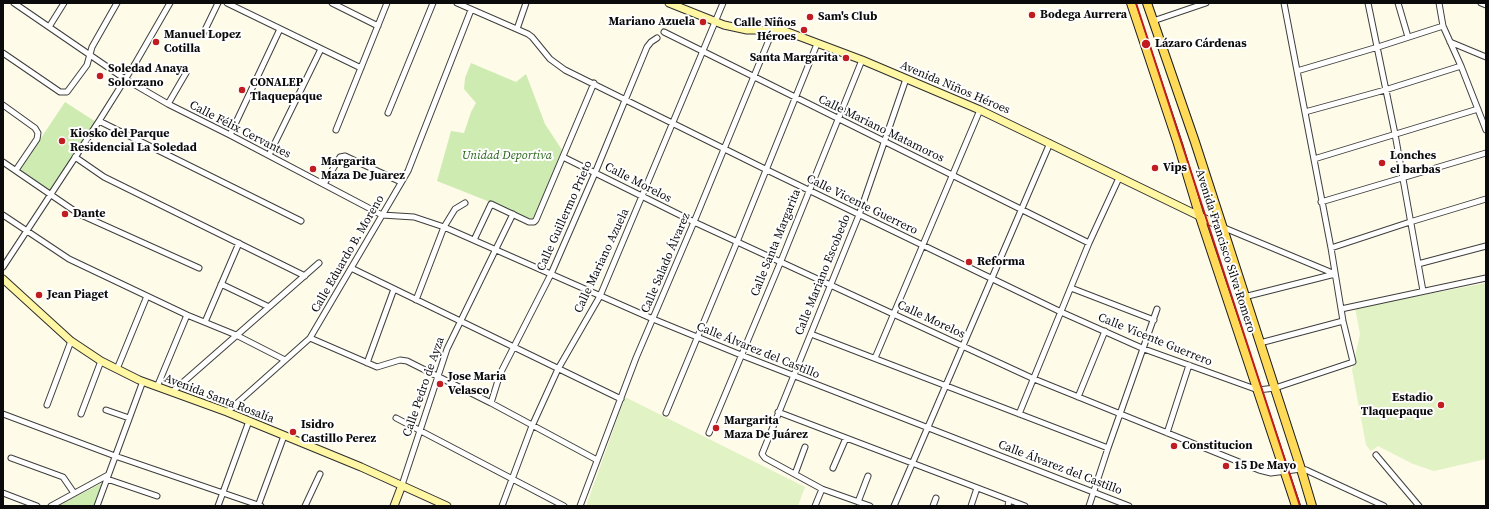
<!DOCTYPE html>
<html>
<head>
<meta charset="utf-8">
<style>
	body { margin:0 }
	#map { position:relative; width:1489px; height:509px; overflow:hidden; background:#fffbe9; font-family:"Source Serif 4",serif }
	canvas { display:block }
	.frame { position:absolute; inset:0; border:4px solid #0b0b0b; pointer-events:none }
</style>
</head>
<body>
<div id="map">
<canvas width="1489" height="509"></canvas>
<div class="frame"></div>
</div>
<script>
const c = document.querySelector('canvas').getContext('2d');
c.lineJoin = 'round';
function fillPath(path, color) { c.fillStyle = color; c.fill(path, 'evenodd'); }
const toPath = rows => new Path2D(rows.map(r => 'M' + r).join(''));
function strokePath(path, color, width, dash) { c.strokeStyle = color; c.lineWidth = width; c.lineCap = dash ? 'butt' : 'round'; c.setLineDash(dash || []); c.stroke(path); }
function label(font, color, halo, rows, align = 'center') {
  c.font = font + ' "Source Serif 4",serif'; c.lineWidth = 4; c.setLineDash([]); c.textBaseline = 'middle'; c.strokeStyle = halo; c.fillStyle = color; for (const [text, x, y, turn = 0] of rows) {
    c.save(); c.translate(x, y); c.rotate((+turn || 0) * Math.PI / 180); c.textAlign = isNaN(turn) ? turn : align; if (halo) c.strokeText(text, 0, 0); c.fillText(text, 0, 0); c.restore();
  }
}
const green = toPath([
	[471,63,516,82,526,74,545,124,562,150,534,220,490,202,437,181,451,131,464,133,471,112,476,103,464,89,465,78],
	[65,102,96,122,49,192,19,171],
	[102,483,100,495,95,506,58,506]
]);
const pitch = toPath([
	[1486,283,1486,459,1434,471,1413,464,1378,446,1371,451,1366,445,1352,370,1360,334,1355,308],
	[625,397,805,487,798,506,586,506]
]);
const street = toPath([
	[14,3,125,79,168,104,230,135,382,215,414,217,444,227,653,319,741,355,1129,506],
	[227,3,361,68],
	[332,3,378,26],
	[457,3,528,34,532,37,550,59,565,70,767,170,1061,312,1144,349,1258,390,1275,388,1353,362,1343,321,1331,248,1284,3],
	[1368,3,1395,134,1423,291],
	[1398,3,1408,37],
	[1439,3,1443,26,1461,66,1486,130],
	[1481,3,1486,5],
	[1153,21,1206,3],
	[49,27,64,3],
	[517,29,526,3],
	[664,32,1089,243],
	[203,34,218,3],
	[1450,42,1486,57],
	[3,53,60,92,67,92,87,65,92,47,117,3],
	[1297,71,1378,47,1443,26],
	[168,104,186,73],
	[3,105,35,128,38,133,37,139,16,170],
	[1305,112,1385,90,1461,66],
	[388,113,433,3],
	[99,121,301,221],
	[336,130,387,3],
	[230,135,280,29],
	[269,155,321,49],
	[75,157,104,177,305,276],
	[563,157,694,222,1034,379,1259,470,1271,473,1301,469,1306,470,1384,506],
	[1314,159,1478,109],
	[3,162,79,214,199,268],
	[324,184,340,157,345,156,401,182],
	[1321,202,1486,153],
	[3,215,69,259,187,315,236,335,285,360],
	[1222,227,1335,274],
	[474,240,491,204,529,222,534,222,536,220,594,83],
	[1331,248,1410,222,1486,199],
	[1418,264,1486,246],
	[3,267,99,121,136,62,170,3],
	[351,268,621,399],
	[221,284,269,307],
	[1071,288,1154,320],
	[1244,297,1335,274],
	[416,300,444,227,455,209,465,203],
	[1341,309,1486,278],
	[205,322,239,243],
	[811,334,1108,448],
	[310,338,377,367,400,360,407,361,491,403,597,460],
	[1260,343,1343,321],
	[875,358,980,110],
	[367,363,394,289],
	[117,369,147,296],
	[157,387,187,315],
	[172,392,319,263],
	[1078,397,1105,331],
	[491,403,500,374,551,274,595,173,647,47,651,42,657,38],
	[47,405,71,341],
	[106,410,129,418],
	[227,412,310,338,408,171,471,10],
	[778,412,1025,506],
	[666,413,737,242,817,44],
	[3,414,115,456,261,506],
	[81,414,101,361],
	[1019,414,1089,243,1119,178],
	[396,418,564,506],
	[709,433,781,261,862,60],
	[1167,433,1189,365],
	[1376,455,1419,506],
	[11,458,63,477,74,493],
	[833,468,846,438],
	[795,474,805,447],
	[107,479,157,496],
	[402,485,447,349,513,214],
	[3,493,37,506],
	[858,502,868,476],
	[51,506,108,475],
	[97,506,143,381],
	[218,506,249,421],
	[258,506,284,436],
	[305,506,320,474],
	[502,506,532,426,558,369,600,296,723,3],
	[580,506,636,358,694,222,773,30],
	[815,506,822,489],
	[870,506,822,489,765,458,762,454,859,215,906,79],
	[894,506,1050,143],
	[933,506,936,498],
	[971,506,977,488],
	[1008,506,1009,500],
	[1089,506,1108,448,1157,309]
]);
const secondary = toPath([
	[669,3,724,25,747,30,773,30,785,31,862,60,980,110,1222,227],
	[3,279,71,341,101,361,139,380,227,412,361,467,447,506],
	[394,506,402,485]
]);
const primary = toPath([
	[1131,3,1178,144,1200,217,1296,506],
	[1147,3,1195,142,1301,469,1312,506]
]);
const rail = toPath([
	[1136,3,1300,506]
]);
const markers = [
	[1032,15,4,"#c11d21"],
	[810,17,4,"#c11d21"],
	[703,22,4,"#c11d21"],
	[804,30,4,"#c11d21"],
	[156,42,4,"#c11d21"],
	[1146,44,5,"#c11d21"],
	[846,58,4,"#c11d21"],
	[100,76,4,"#c11d21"],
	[242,90,4,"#c11d21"],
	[62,141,4,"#c11d21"],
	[1382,163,4,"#c11d21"],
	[1155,168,4,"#c11d21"],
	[313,169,4,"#c11d21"],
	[65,214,4,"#c11d21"],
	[969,262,4,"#c11d21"],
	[39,295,4,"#c11d21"],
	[440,384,4,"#c11d21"],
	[1441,405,4,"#c11d21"],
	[716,428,4,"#c11d21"],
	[293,432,4,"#c11d21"],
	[1174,446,4,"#c11d21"],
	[1226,466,4,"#c11d21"]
];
const poiNames = [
	["Bodega Aurrera",1040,15],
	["Sam's Club",818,17],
	["Mariano Azuela",695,22,"right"],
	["Calle Niños",796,23,"right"],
	["Héroes",796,37,"right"],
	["Manuel Lopez",164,35],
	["Cotilla",164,49],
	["Lázaro Cárdenas",1155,44],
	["Santa Margarita",838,58,"right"],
	["Soledad Anaya",108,69],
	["Solorzano",108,83],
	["CONALEP",250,83],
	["Tlaquepaque",250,97],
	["Kiosko del Parque",70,134],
	["Residencial La Soledad",70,148],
	["Lonches",1390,156],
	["el barbas",1390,170],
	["Margarita",321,162],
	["Maza De Juarez",321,176],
	["Vips",1163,168],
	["Dante",73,214],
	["Reforma",977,262],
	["Jean Piaget",47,295],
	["Jose Maria",448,377],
	["Velasco",448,391],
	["Estadio",1433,398,"right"],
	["Tlaquepaque",1433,412,"right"],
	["Margarita",724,421],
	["Maza De Juárez",724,435],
	["Isidro",301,425],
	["Castillo Perez",301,439],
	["Constitucion",1182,446],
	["15 De Mayo",1234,466]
];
const streetNames = [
	["Avenida Niños Héroes",955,88,23],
	["Calle Mariano Matamoros",881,129,26],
	["Calle Félix Cervantes",240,130,27],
	["Calle Morelos",638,183,27],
	["Calle Vicente Guerrero",862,205,26],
	["Calle Guillermo Prieto",565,216,-66],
	["Calle Santa Margarita",776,243,-68],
	["Avenida Francisco Silva Romero",1225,251,72],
	["Calle Eduardo B. Moreno",348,254,-60],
	["Calle Mariano Azuela",602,261,-65],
	["Calle Salado Álvarez",666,263,-67],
	["Calle Mariano Escobedo",823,275,-68],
	["Calle Morelos",931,320,25],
	["Calle Vicente Guerrero",1155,340,22],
	["Calle Álvarez del Castillo",758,351,22],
	["Calle Pedro de Ayza",424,387,-71],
	["Avenida Santa Rosalía",219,399,21],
	["Calle Álvarez del Castillo",1060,468,21]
];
const parkNames = [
	["Unidad Deportiva",507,156]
];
fillPath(green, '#ceebb1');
fillPath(pitch, '#e1f2c4');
strokePath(street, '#3e3e3e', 7);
strokePath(secondary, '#2d2d2d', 9);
strokePath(primary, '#1c1c1c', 10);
strokePath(street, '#fff', 5);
strokePath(secondary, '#fff7a4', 7);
strokePath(primary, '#ffda59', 8);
strokePath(rail, '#c11d21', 2);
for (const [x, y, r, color] of markers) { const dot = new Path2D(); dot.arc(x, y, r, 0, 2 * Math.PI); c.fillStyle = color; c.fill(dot); strokePath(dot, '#fff', 1.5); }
label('bold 12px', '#0b0b0b', '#fff', poiNames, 'left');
label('12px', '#0b0b0b', '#fff', streetNames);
label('italic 12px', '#276519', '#fff', parkNames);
</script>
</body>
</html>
